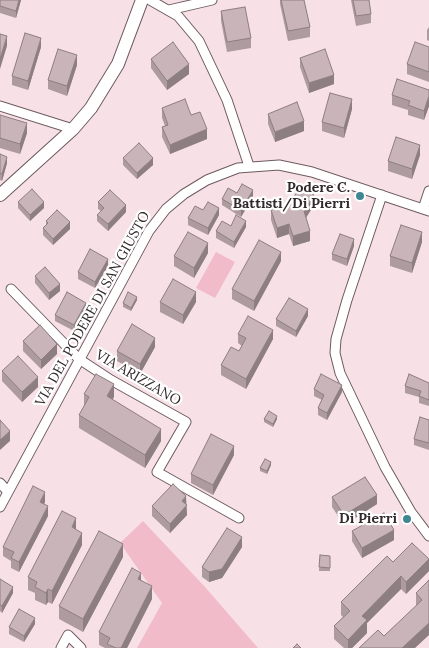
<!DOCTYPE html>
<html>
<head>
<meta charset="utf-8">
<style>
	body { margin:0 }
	canvas { display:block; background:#f7e1e6 }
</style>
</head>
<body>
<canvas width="429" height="648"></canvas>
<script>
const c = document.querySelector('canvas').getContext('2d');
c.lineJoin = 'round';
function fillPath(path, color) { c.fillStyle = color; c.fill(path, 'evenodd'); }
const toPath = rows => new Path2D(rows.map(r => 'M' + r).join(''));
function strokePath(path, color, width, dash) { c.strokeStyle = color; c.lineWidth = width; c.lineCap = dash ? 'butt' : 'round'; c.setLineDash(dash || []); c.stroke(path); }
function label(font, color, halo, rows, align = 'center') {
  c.font = font + ' Lora,serif'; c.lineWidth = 4.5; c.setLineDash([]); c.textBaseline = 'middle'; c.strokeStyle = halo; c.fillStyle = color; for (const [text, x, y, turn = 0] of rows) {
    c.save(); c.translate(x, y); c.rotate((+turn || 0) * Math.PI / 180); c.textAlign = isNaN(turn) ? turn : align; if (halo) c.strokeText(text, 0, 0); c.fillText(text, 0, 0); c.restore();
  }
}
const green = toPath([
	[216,252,235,262,215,298,196,288],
	[143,521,205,587,258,648,137,648,162,603,120,543]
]);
const street = toPath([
	[150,0,178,16,199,41,227,100,249,166],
	[169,10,212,0],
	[0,106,73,129],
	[382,195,347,300,336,339,335,353,340,373,385,467,411,512,429,536],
	[423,209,429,191],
	[11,289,79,359,111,380,186,422,157,472,239,518],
	[0,483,8,492],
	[0,507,149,231,166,209,184,194,207,180,238,168,279,165,312,172,429,211],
	[61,648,68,635,81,648]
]);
const secondary = toPath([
	[0,195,73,129,91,108,118,64,142,0]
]);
const wall = toPath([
	[0,0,21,0,16,18,0,13],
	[280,0,304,0,310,27,310,37,288,41,280,4],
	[351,0,369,0,371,14,371,23,356,26],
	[221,11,251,38,251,48,227,52,221,21],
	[429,27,429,41,427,40,427,30],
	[41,47,28,90,12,85,12,76],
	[429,47,429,82,407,74,407,64],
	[300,58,334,84,309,93,300,67],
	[151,59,189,74,167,90,151,68],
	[77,65,67,96,48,89,48,80],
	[429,90,429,106,424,120,408,115,408,110,392,105,392,95],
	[162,108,191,115,207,139,170,154,162,137,162,127,165,126,162,118],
	[352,109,344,138,322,131,322,122],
	[268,114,304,131,275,142,268,124],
	[0,115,27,133,20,154,0,148],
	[0,154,7,163,2,181,0,180],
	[420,155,412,179,388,171,388,161],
	[123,158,153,165,137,179,123,165],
	[237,193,253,197,241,217,222,205,222,199],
	[18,202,44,208,30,221,18,208],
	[98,202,126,212,108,231,97,221,97,215,101,211,98,209],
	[314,205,306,217,310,241,293,246,289,234,277,238,271,220,271,210],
	[203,210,219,215,208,235,188,225,188,218],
	[46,221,70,229,53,245,43,235,43,228,46,225],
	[231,226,246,227,234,248,216,238,216,231],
	[422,242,412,273,390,266,390,256],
	[354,246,347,266,332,260,332,254],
	[208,253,194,278,174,266,174,256],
	[281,261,254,311,232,299,232,289],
	[108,266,95,288,78,279,78,272],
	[35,276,60,291,49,300,35,283],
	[137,300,131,311,123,307,123,303],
	[160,302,196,302,183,324,160,312],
	[86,309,74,331,55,321,55,315],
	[308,316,296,337,276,326,276,319],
	[238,334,273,339,246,389,221,375,221,365,239,351,242,346,238,343],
	[23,341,57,354,41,369,23,351],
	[155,347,140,374,117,361,117,351],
	[2,371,38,387,22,402,2,381],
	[429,383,429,406,419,403,419,397,405,393,405,386],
	[314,389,342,392,327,420,318,415,318,408,322,400,314,396],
	[84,394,114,397,112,399,161,441,145,468,79,428,79,415,84,406],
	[264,419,277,419,273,427,264,422],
	[429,420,429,450,414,445,414,439],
	[234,455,213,495,191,483,191,474],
	[271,465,267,474,260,471,260,468],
	[332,497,377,504,344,525,332,507],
	[45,502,44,504,48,516,19,572,11,568,11,561,3,556,3,547],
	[186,504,187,515,170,533,152,516,152,506],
	[76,530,82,545,52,604,48,602,46,605,35,600,35,593,28,590,28,577],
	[352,531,394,540,362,558,352,541],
	[242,547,222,578,209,582,202,577,202,567],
	[320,555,330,556,330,571,319,571],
	[123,557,83,632,59,619,59,606],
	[393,562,429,571,406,594,401,589,367,623,367,633,352,648,344,648,334,639,334,626,343,617,341,615,341,602],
	[0,579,13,593,2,613,0,611],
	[141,580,152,599,127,648,105,648,99,645,99,632],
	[429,580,415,648,384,636,416,606,416,593],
	[35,624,24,642,9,634,9,627]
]);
const shadedWall = toPath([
	[19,0,21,0,16,18,16,11],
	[7,36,7,46,0,69,0,59],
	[41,38,41,47,28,90,28,81],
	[77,55,77,65,67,96,67,86],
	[189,64,189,74,167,90,167,81],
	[334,75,334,84,309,93,309,83],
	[429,96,429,106,424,120,424,111],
	[352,99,352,109,344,138,344,128],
	[304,121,304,131,275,142,275,132],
	[27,123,27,133,20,154,20,144],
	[207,129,207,139,170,154,170,145],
	[420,145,420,155,412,179,412,169],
	[7,157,7,163,2,181,2,174],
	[153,158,153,165,137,179,137,173],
	[253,190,253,197,241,217,241,210],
	[314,195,314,205,304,221,304,211],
	[44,202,44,208,30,221,30,215],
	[126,205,126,212,108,231,108,224],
	[219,208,219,215,208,235,208,228],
	[246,221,246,227,234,248,234,242],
	[70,222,70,229,53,245,53,239],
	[289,224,289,234,277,238,277,228],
	[310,231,310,241,293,246,293,236],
	[422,232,422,242,412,273,412,263],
	[354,239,354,246,347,266,347,259],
	[208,243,208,253,194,278,194,268],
	[281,252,281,261,254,311,254,301],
	[108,259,108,266,95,288,95,282],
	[60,284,60,291,49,300,49,293],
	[196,292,196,302,183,324,183,315],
	[137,297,137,300,131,311,131,308],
	[86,303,86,309,74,331,74,325],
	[308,309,308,316,296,337,296,331],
	[273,330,273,339,246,389,246,379],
	[155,338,155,347,140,374,140,364],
	[57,344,57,354,41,369,41,360],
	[38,377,38,387,22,402,22,392],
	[114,384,114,397,107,408,107,396],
	[342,385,342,392,327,420,327,413],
	[277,416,277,419,273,427,273,424],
	[161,429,161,441,145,468,145,455],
	[10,431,10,441,0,450,0,440],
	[234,446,234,455,213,495,213,485],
	[271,462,271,465,267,474,267,471],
	[45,492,45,502,40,512,40,502],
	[377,495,377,504,344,525,344,515],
	[186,496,187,515,170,533,170,524,182,501],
	[48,506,48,516,19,572,19,562],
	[76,518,76,531,72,527],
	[394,530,394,540,362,558,362,548],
	[82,533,82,545,52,604,52,591],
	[242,537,242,547,222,578,209,582,209,572],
	[123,544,123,557,83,632,83,619],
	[429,559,429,571,406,594,406,582],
	[141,573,141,585,138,579],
	[401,576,401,589,367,623,367,633,352,648,348,648,348,640,362,616],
	[152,586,152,599,127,648,121,648],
	[13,587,13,593,2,613,2,606],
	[48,589,48,602,46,605,46,593],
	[35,618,35,624,24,642,24,636],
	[429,623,429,635,415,648,402,648]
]);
const building = toPath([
	[0,0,19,0,16,11,0,6,0,0],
	[281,0,304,0,310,27,288,31,281,0],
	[353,0,369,0,371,14,356,16,353,0],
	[245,7,251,38,227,42,221,11,245,7],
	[25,33,41,38,28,81,12,76,25,33],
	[0,34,7,36,0,59,0,34],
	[173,42,189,64,167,81,151,59,173,42],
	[415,42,429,47,429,72,407,64,415,42],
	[58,49,77,55,67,86,48,80,58,49],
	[325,49,334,75,309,83,300,58,325,49],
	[397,79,429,90,429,96,424,111,408,105,410,101,392,95,397,79],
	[330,93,352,99,344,128,322,122,330,93],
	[185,99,191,115,200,112,207,129,170,145,162,127,168,125,162,108,185,99],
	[297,102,304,121,275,132,268,114,297,102],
	[0,115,27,123,20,144,0,138,0,115],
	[396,137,420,145,412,169,388,161,396,137],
	[139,143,153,158,137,173,123,158,139,143],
	[0,154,7,157,2,174,0,173,0,154],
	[242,184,253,190,241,210,222,199,228,188,237,193,242,184],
	[300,187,314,195,304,211,310,231,293,236,289,224,277,228,271,210,289,205,300,187],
	[32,189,44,202,30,215,18,202,32,189],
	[110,190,126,205,108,224,97,215,104,208,98,202,110,190],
	[208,202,219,208,208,228,188,218,195,206,203,210,208,202],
	[57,210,70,222,53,239,43,228,48,223,46,221,57,210],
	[236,215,246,221,234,242,216,231,222,221,231,226,236,215],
	[401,225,422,232,412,263,390,256,401,225],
	[188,232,208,243,194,268,174,256,188,232],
	[340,234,354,239,347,259,332,254,340,234],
	[259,240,281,252,254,301,232,289,259,240],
	[90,249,108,259,95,282,78,272,90,249],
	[45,267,60,284,49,293,35,276,45,267],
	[173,279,196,292,183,315,160,302,173,279],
	[67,292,86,303,74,325,55,315,67,292],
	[128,292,137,297,131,308,123,303,128,292],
	[289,298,308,309,296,331,276,319,289,298],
	[248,316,273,330,246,379,221,365,231,347,239,351,246,338,238,334,248,316],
	[132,324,155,338,140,364,117,351,132,324],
	[40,325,57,344,41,360,23,341,40,325],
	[18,356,38,377,22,392,2,371,18,356],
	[96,374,114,384,107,396,161,429,145,455,79,415,89,397,84,394,96,374],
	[321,374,342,385,327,413,318,408,324,395,314,389,321,374],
	[409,374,429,383,429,400,419,396,421,391,405,386,409,374],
	[269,411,277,416,273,424,264,419,269,411],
	[420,417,429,420,429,443,414,439,420,417],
	[0,420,10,431,0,440,0,420],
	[211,434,234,446,213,485,191,474,211,434],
	[265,459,271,462,267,471,260,468,265,459],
	[365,477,377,495,344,515,332,497,365,477],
	[173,484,186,496,182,501,187,505,170,524,152,506,173,484],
	[33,486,45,492,40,502,48,506,19,562,11,558,14,552,3,547,33,486],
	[62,511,76,518,72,527,82,533,52,591,48,589,46,593,35,587,37,582,28,577,62,511],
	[384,513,394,530,362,548,352,531,384,513],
	[227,528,242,537,222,569,209,572,202,567,227,528],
	[99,531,123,544,83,619,59,606,99,531],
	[412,543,429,559,406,582,401,576,362,616,367,620,348,640,334,626,350,611,341,602,387,556,393,562,412,543],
	[320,555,330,556,330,568,319,567,320,555],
	[132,568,141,573,138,579,152,586,121,648,116,648,107,644,110,638,99,632,132,568],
	[0,579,13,587,2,606,0,605,0,579],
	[429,580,429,623,402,648,359,648,378,630,384,636,422,600,416,593,429,580],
	[19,609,35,618,24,636,9,627,19,609],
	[297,644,301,648,293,648,297,644]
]);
const markers = [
	[360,196,5,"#418693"],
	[407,519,5,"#418693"]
];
const poiNames = [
	["Podere C.",350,188],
	["Battisti/Di Pierri",350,204],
	["Di Pierri",397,519]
];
const streetNames = [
	["VIA DEL PODERE DI SAN GIUSTO",93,309,-61],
	["VIA ARIZZANO",138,378,30]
];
fillPath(green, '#f2bbc9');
strokePath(street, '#6d5b5f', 11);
strokePath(secondary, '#6d5b5f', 14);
strokePath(street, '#fff', 9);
strokePath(secondary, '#fff', 12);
fillPath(wall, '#ad9b9f');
fillPath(shadedWall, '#8d7e82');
fillPath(building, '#c9b4b9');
strokePath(building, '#8d7e82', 1);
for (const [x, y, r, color] of markers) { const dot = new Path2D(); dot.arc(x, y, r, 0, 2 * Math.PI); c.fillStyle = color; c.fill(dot); strokePath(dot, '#fff', 2); }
label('bold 14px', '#31292b', '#fff', poiNames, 'right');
label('14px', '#31292b', '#fff', streetNames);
</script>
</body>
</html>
